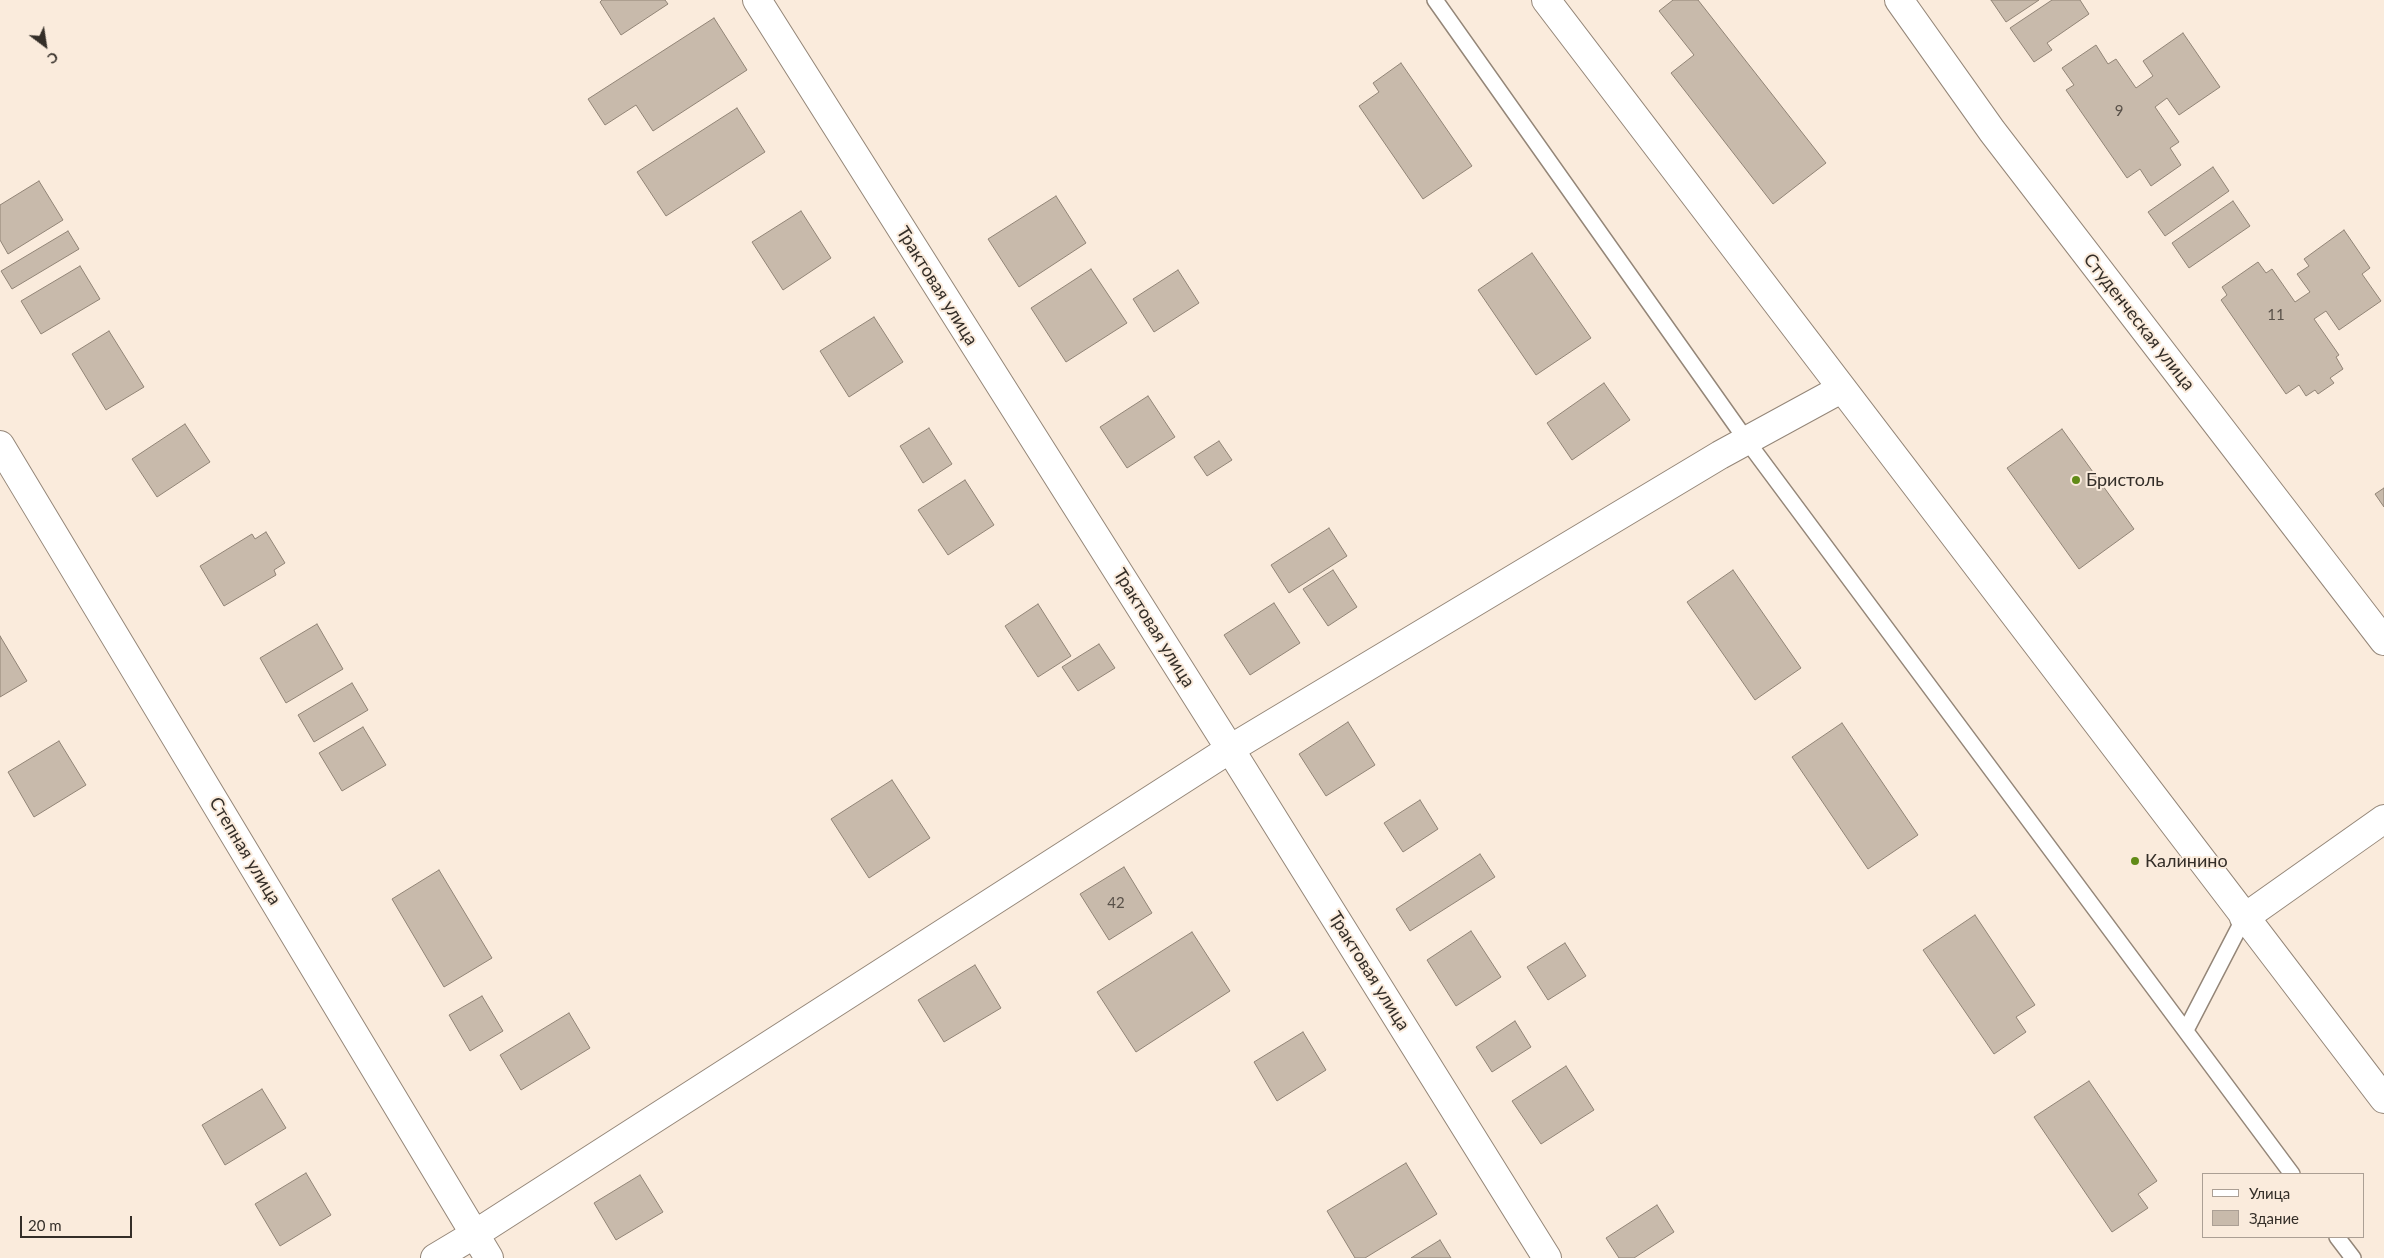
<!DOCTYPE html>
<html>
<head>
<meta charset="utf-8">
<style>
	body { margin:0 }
	#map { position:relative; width:2384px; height:1258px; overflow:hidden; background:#faebdc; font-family:Lato,sans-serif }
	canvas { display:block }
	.legend { position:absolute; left:2202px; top:1173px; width:162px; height:65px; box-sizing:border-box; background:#faebdc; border:1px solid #ab9f94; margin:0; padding:6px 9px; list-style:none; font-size:15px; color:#342e28 }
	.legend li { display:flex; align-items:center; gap:10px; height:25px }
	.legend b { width:25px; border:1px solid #ab9f94 }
	.north { position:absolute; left:20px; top:20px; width:50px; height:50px; -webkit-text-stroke:4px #faebdc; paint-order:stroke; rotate:149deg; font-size:14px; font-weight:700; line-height:20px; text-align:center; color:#342e28 }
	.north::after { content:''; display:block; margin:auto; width:18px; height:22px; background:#342e28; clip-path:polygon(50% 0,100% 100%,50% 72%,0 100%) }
	.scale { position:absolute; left:20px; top:1216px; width:112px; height:22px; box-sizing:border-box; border:2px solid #342e28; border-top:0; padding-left:6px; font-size:15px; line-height:18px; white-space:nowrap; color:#342e28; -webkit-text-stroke:4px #faebdc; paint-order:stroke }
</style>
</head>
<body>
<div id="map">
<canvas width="2384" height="1258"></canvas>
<ul class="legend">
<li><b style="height:6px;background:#fff"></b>Улица</li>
<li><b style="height:14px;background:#c8baab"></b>Здание</li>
</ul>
<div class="north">С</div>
<div class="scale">20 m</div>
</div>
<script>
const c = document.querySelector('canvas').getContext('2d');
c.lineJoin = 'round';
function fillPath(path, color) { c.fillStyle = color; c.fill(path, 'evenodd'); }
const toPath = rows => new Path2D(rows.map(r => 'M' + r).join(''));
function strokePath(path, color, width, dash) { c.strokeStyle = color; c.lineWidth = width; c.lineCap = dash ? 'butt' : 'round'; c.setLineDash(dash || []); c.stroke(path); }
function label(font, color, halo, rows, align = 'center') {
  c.font = font + ' Lato,sans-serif'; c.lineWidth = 4; c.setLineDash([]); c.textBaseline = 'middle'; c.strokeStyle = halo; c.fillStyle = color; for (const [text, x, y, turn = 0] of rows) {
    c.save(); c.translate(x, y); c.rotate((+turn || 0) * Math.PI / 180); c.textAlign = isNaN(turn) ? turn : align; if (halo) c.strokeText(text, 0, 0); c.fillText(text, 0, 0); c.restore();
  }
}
const building = toPath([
	[602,0,665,0,668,4,621,35,600,2,602,0],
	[1673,0,1698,0,1826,163,1773,204,1671,73,1694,55,1659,11,1673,0],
	[1991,0,2039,0,2006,22,1991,0],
	[2052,0,2080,0,2089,14,2047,43,2052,50,2034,62,2010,28,2052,0],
	[714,18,747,70,653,131,636,105,605,125,588,99,714,18],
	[2183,33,2220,87,2179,115,2167,98,2155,107,2179,142,2170,148,2181,165,2151,186,2140,169,2127,178,2066,90,2074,85,2062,68,2096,45,2108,64,2116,59,2136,88,2153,76,2143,61,2183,33],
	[1401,63,1472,166,1423,199,1359,106,1379,92,1373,83,1401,63],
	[737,108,765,152,666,216,637,172,737,108],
	[2213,167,2229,191,2165,236,2148,212,2213,167],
	[39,181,63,220,8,254,0,240,0,205,39,181],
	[1056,196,1086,243,1019,287,988,239,1056,196],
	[2233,201,2250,226,2189,268,2172,243,2233,201],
	[801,211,831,258,783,290,752,242,801,211],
	[2344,230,2370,268,2362,274,2381,301,2339,330,2326,311,2314,319,2339,355,2336,357,2343,369,2330,378,2334,383,2318,394,2315,390,2306,396,2299,385,2286,394,2221,300,2227,295,2222,287,2258,262,2266,273,2272,269,2295,302,2310,292,2297,274,2309,266,2304,259,2344,230],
	[68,231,79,249,12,289,1,271,68,231],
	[1532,253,1591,338,1536,375,1478,290,1532,253],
	[80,266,100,299,41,334,21,301,80,266],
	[1091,269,1127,323,1066,362,1031,308,1091,269],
	[1178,270,1199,303,1154,332,1133,299,1178,270],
	[874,317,903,362,849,397,820,351,874,317],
	[109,331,144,387,106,410,72,354,109,331],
	[1604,383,1630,420,1572,460,1547,423,1604,383],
	[1148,396,1175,437,1127,468,1100,427,1148,396],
	[185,424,210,462,157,497,132,459,185,424],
	[929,428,952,464,923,483,900,446,929,428],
	[2062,429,2134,529,2079,569,2007,468,2062,429],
	[1219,441,1232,460,1207,476,1194,457,1219,441],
	[965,480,994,525,948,555,918,510,965,480],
	[2384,488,2384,507,2375,494,2384,488],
	[1329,528,1347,556,1289,593,1271,565,1329,528],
	[266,532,285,563,274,570,276,575,224,606,200,566,252,534,255,539,266,532],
	[1333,570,1357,607,1328,626,1303,589,1333,570],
	[1733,570,1801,668,1755,700,1687,602,1733,570],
	[1274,603,1300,643,1250,675,1224,635,1274,603],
	[1038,604,1071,656,1038,677,1005,626,1038,604],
	[317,624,343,669,286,703,260,658,317,624],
	[0,636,27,681,0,697,0,636],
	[1099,644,1115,668,1078,691,1062,667,1099,644],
	[352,683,368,710,314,742,298,715,352,683],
	[1348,722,1375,765,1326,796,1299,754,1348,722],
	[1842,723,1918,835,1868,869,1792,757,1842,723],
	[363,727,386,765,342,791,319,753,363,727],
	[59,741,86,785,34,817,8,772,59,741],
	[892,780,930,838,869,878,831,819,892,780],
	[1420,800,1438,829,1403,852,1384,823,1420,800],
	[1480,854,1495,877,1410,931,1396,909,1480,854],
	[1124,867,1152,913,1109,940,1080,894,1124,867],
	[439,870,492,958,444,987,392,899,439,870],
	[1975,915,2035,1005,2016,1017,2026,1032,1994,1054,1923,950,1975,915],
	[1471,931,1501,977,1456,1006,1427,960,1471,931],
	[1192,932,1230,991,1136,1052,1097,992,1192,932],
	[1565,943,1586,976,1548,1000,1527,967,1565,943],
	[975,965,1001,1008,944,1042,918,1000,975,965],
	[482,996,503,1031,470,1051,449,1015,482,996],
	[569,1013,590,1048,521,1090,500,1055,569,1013],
	[1515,1021,1531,1047,1492,1072,1476,1047,1515,1021],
	[1303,1032,1326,1070,1277,1101,1254,1062,1303,1032],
	[1566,1066,1594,1110,1541,1144,1512,1101,1566,1066],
	[2089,1081,2157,1181,2138,1194,2148,1208,2112,1232,2034,1117,2089,1081],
	[262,1089,286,1128,225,1165,202,1125,262,1089],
	[1406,1163,1437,1214,1365,1258,1355,1258,1327,1211,1406,1163],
	[306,1173,331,1215,280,1246,255,1204,306,1173],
	[640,1175,663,1212,616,1240,594,1203,640,1175],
	[1657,1205,1674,1232,1634,1258,1619,1258,1606,1238,1657,1205],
	[1440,1240,1451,1258,1411,1258,1440,1240]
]);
const service = toPath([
	[1435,0,1747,441,2292,1174],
	[2186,1030,2244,918],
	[2337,1237,2353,1258]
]);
const minor = toPath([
	[757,0,1230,749,1547,1258],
	[1899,0,1992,131,2384,641],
	[0,445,489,1258],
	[2244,918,2384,819],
	[435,1258,475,1234,1230,749,1720,455,1841,389]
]);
const secondary = toPath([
	[1546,0,2384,1099]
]);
const markers = [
	[2076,480,5,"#608a17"],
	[2135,861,5,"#608a17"]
];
const numberNames = [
	["9",2119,111],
	["11",2276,315],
	["42",1116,903]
];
const streetNames = [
	["Трактовая улица",937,286,58],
	["Студенческая улица",2139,322,52],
	["Трактовая улица",1154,628,58],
	["Степная улица",245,851,59],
	["Трактовая улица",1369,971,58]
];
const poiNames = [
	["Бристоль",2086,480],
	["Калинино",2145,861]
];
fillPath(building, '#c8baab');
strokePath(building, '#918476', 1);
strokePath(service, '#948678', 18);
strokePath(minor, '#948678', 30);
strokePath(secondary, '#948678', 30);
strokePath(service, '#fff', 15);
strokePath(minor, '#fff', 28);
strokePath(secondary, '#fff', 28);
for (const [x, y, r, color] of markers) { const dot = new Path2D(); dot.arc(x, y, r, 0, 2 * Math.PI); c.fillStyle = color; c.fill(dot); strokePath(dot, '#faebdc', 2); }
label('15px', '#595149', null, numberNames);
label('18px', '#342e28', '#faebdc', streetNames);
label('18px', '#342e28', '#faebdc', poiNames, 'left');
</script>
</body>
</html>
